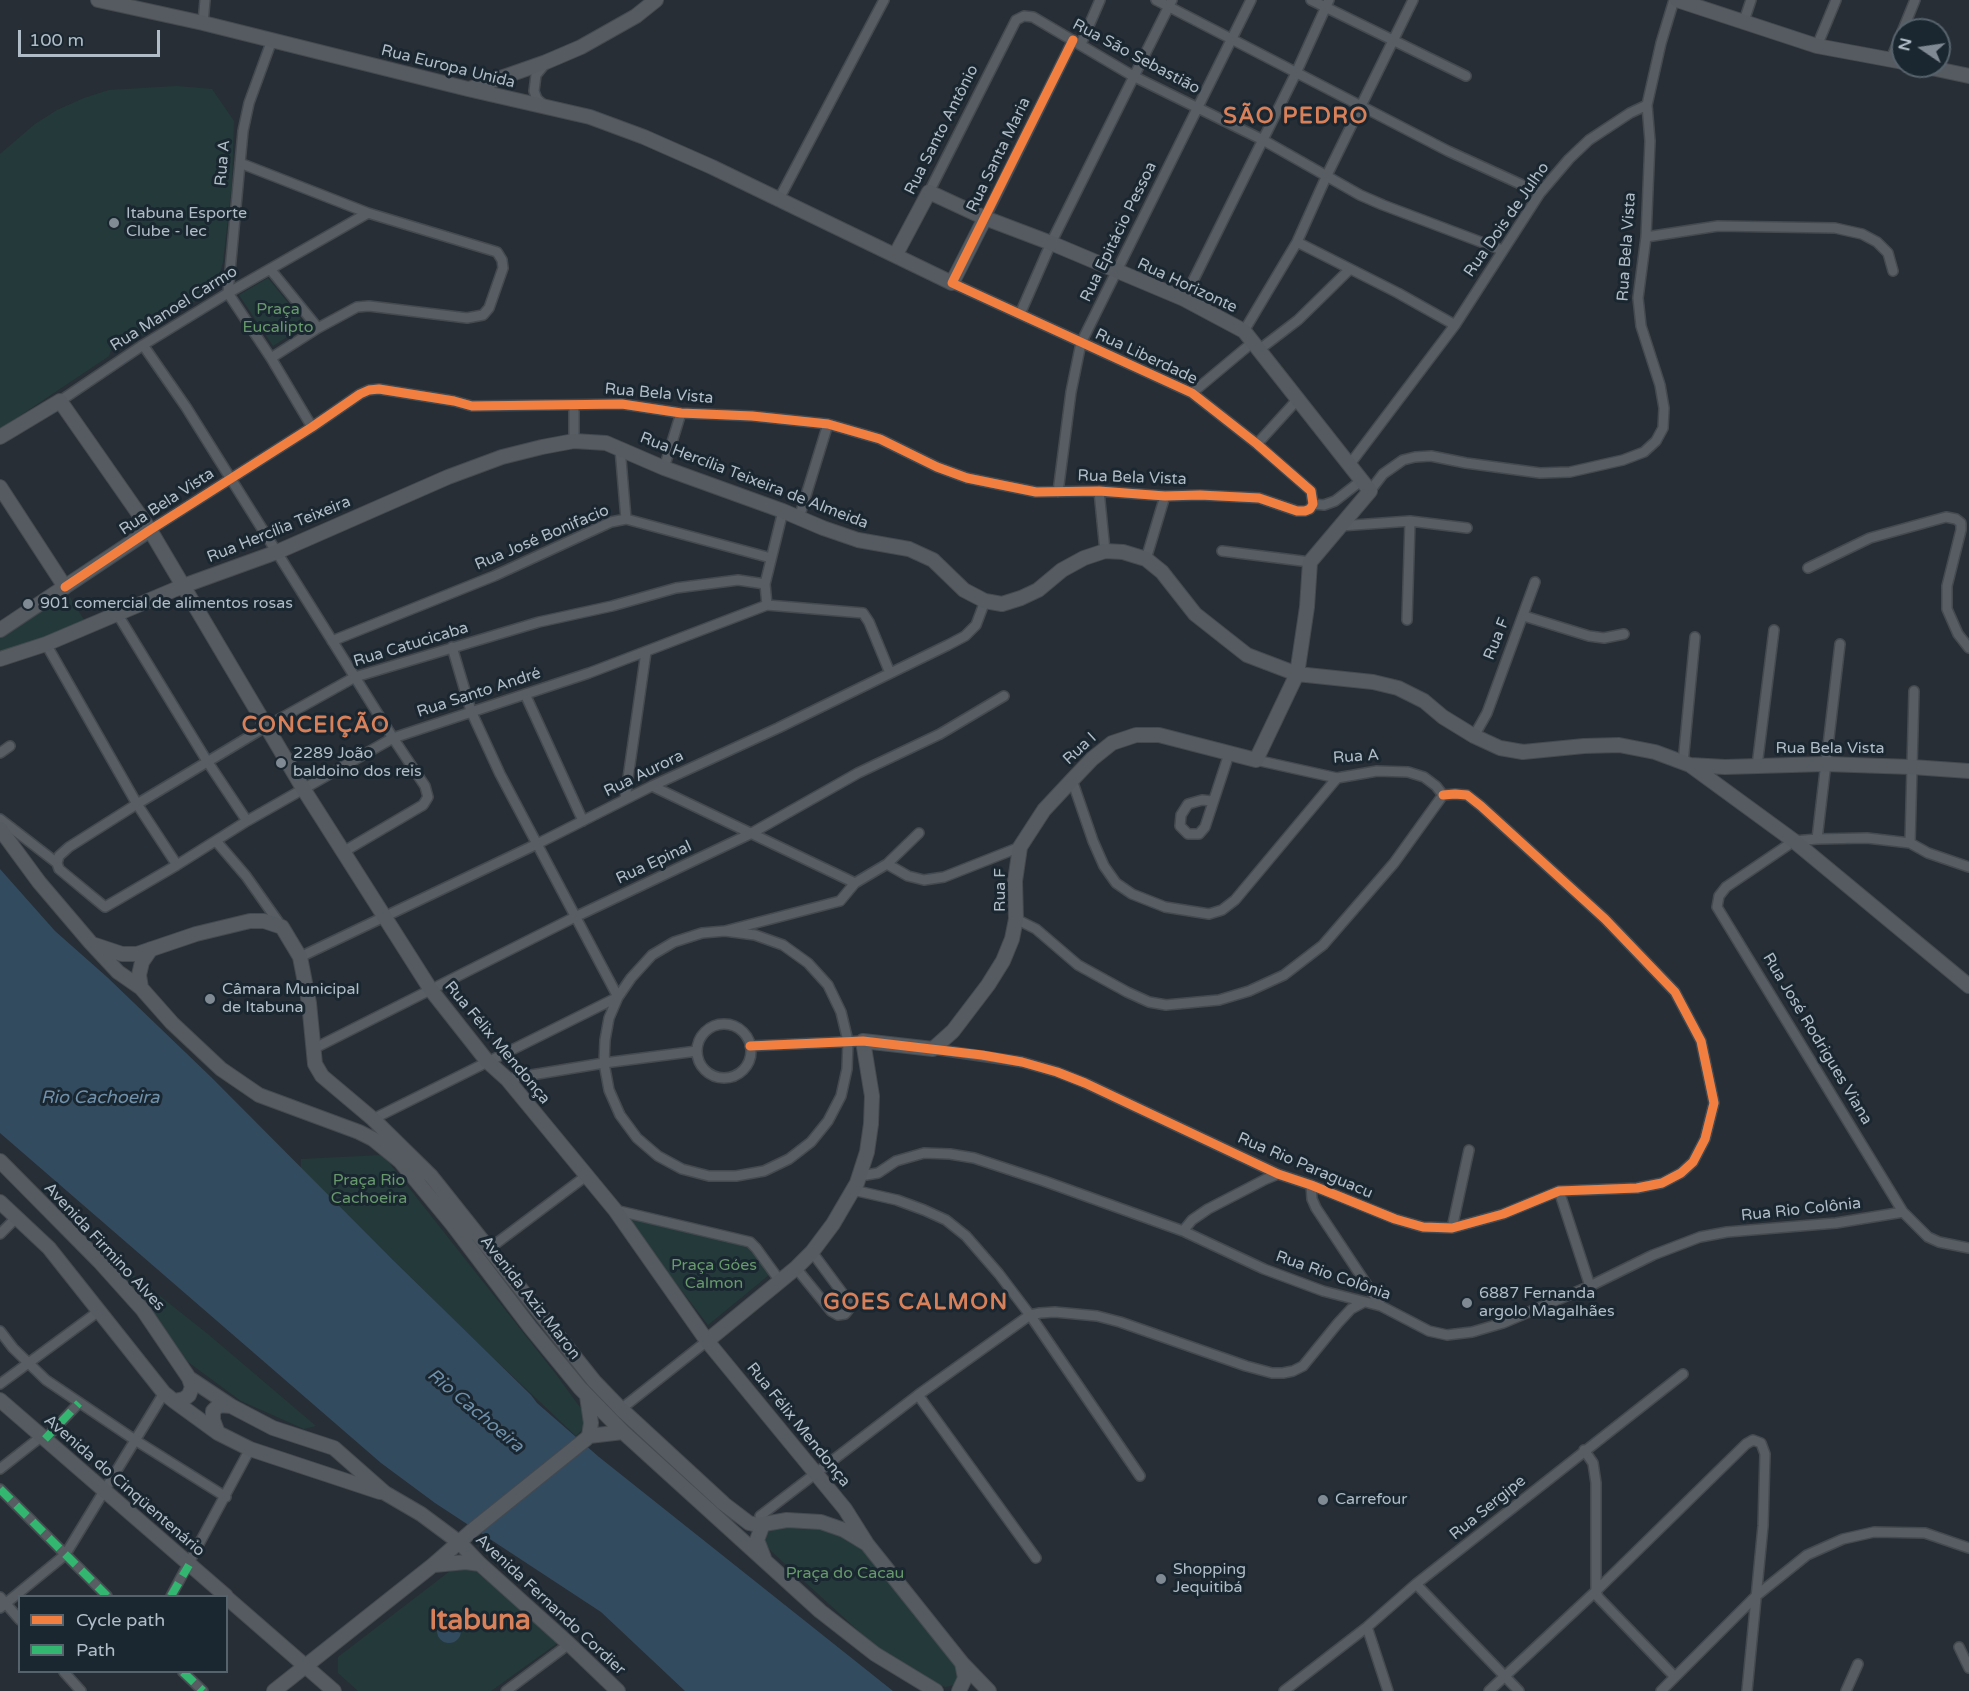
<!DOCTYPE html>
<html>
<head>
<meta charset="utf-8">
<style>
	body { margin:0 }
	#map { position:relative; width:1969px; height:1691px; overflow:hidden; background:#272e35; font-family:"Varela Round",sans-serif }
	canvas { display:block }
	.legend { position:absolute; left:18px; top:1595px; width:210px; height:78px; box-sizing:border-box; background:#1a2630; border:2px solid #56626c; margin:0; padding:8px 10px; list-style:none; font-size:18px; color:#b0bcc7 }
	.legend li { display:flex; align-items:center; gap:12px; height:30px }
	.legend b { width:30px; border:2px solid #56626c }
	.north { position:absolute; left:1891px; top:18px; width:60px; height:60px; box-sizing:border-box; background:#1a2630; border:2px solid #56626c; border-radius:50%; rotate:283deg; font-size:16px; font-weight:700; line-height:24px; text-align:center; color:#b0bcc7 }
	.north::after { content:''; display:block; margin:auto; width:21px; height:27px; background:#808a94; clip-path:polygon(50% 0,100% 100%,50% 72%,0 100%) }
	.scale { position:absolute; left:18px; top:30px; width:142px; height:27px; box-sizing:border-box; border:3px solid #b0bcc7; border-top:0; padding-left:8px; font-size:18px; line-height:21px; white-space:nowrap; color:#b0bcc7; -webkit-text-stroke:4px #1a2630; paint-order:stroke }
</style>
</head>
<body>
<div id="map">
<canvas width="1969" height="1691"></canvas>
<ul class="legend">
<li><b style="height:8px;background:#f27e40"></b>Cycle path</li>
<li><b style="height:8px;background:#33b770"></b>Path</li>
</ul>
<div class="north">N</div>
<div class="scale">100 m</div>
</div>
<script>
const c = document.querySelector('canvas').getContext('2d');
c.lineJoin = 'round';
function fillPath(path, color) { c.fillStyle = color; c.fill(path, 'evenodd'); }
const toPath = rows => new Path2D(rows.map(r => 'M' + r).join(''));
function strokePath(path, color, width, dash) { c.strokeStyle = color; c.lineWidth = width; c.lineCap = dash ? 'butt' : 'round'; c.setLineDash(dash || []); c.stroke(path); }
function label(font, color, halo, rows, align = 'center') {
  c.font = font + ' "Varela Round",sans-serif'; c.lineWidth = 6; c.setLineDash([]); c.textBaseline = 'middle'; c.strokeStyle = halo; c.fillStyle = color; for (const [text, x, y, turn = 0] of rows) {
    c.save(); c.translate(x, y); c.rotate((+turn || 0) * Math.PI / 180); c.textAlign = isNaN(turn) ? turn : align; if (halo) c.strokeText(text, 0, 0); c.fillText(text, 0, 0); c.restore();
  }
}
const green = toPath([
	[177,86,212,89,234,121,232,183,223,262,217,284,208,293,186,307,179,307,138,339,131,337,111,350,109,356,0,429,0,154,35,124,57,110,84,98,109,90],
	[268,278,306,325,273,346,239,295],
	[66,591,86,623,0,657,0,638],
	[383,1155,555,1373,590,1421,576,1436,466,1332,301,1168,301,1159],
	[626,1218,758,1249,775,1270,708,1325],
	[101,1249,209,1335,316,1426,304,1429,241,1401,188,1362],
	[799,1523,845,1535,870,1550,957,1666,960,1679,954,1685,946,1687,933,1683,885,1655,772,1552,766,1545,765,1533,778,1525],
	[473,1569,559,1642,491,1691,358,1691,338,1673,338,1657,450,1571]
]);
const water = toPath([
	[0,869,55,931,107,977,211,1077,393,1260,531,1395,537,1403,599,1457,893,1691,685,1691,601,1612,435,1503,381,1463,0,1133],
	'437 1631a12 12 0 1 1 24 0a12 12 0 1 1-24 0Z'
]);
const street = toPath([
	[1156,0,1448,151,1540,193],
	[1311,0,1466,76],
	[1744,21,1751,0],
	[203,23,205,0],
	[272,40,249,103,243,131,228,293,271,358,312,427],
	[1081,44,1100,0],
	[1817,46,1836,0],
	[1891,59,1915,0],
	[545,64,536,75,534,91,537,99,545,106],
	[240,163,368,213,497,252,502,260,503,268,489,308,483,315,467,318,369,306,357,307,318,328,271,358],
	[929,192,1016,20,1024,16,1033,17,1133,76,1263,140,1360,195,1383,205,1502,250],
	[779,199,884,0],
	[985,218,1073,40],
	[1646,237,1718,226,1835,228,1862,234,1877,242,1888,253,1893,271],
	[1297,242,1398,293,1455,325],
	[270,269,318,328],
	[1184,299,1296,73,1329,0],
	[1020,314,1051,243,1172,0],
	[1244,331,1297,242,1327,175,1413,0],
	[143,345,186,407,393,738,425,786,428,797,423,805,343,852],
	[1260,349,1298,320,1350,269],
	[1192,393,1253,342],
	[60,401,143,345,228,293,368,213],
	[574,441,574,406],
	[1257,444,1297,400],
	[620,448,626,519],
	[1350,464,1455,325,1540,193,1569,159,1589,140,1630,113,1647,105],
	[664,468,681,413],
	[1099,491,1105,551],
	[1370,491,1383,474,1403,460,1415,457,1431,456,1466,463,1540,473,1570,472,1623,460,1644,452,1656,441,1663,428,1664,408,1660,385,1641,326,1638,298,1646,237,1650,141,1647,105,1661,43,1674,0],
	[1058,492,1071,392,1081,343,1251,0],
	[1313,504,1324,505,1335,501,1362,480],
	[799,518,828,424],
	[1340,526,1410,521,1467,528],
	[150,530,312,427,360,394,369,390,379,389,454,401,472,406,622,404,681,413,752,416,828,424,880,439,937,467,967,478,1036,492,1099,491,1165,496,1200,495,1259,498,1297,511,1305,511,1310,509,1313,504,1311,491,1257,444,1192,393,952,283],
	[1222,551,1310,562],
	[1146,559,1165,496],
	[1808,568,1870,538,1946,517,1956,519,1961,523,1961,530,1947,586,1947,609,1958,634,1969,648],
	[767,605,765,584,783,511],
	[118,615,207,761,247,821],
	[1524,616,1589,636,1604,638,1624,634],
	[1407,620,1410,521],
	[332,641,494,576,611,522,626,519,771,558],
	[46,644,137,804,177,865],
	[1840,644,1817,839,1794,841,1726,887,1719,896,1717,907,1903,1212,1928,1237,1939,1242,1969,1248],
	[452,647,471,711,500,774,618,997],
	[525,694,583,821],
	[1474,736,1487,713,1535,582],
	[0,753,10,746],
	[1256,760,1337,778,1377,771,1408,772,1424,777,1436,786,1443,795],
	[1683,763,1695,637],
	[1757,766,1774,630],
	[1072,780,1093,841,1104,866,1116,883,1132,894,1165,907,1209,914,1222,910,1235,900,1337,778],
	[652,786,855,883],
	[625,799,646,652],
	[1212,801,1202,800,1188,804,1181,815,1180,826,1188,834,1199,834,1205,827,1229,754],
	[0,819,57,863,59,869,65,874,105,907,177,865,247,821,393,738,589,673,767,605,863,613,869,622,890,673],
	[1817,839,1867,838,1910,843,1928,853,1969,867],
	[216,841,246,876,282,927],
	[1910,843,1914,691],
	[57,863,59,856,69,847,137,804,267,726,355,677,539,622,612,606,676,588,738,580,765,584],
	[887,864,908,876,924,880,944,877,1020,847],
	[1016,919,1036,929,1078,965,1127,992,1149,1002,1166,1005,1219,1000,1249,991,1284,975,1323,945,1394,863,1443,795],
	[725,931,755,935,783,945,808,963,828,985,841,1012,848,1041,847,1069,841,1096,828,1121,811,1142,789,1159,764,1171,736,1176,709,1176,682,1169,658,1156,637,1138,620,1115,609,1090,604,1063,605,1040,609,1018,618,997,631,978,652,955,674,942,702,933,725,931,840,901,855,883,887,864,919,833],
	[300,957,537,844,652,786,778,728,948,645,965,636,976,625,985,601],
	'697 1051a27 27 0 1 1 54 0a27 27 0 1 1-54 0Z',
	[750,1046,863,1041],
	[313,1049,575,917,750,834,858,773,940,734,1004,696],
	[933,1049,1022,1062,1057,1072,1085,1083,1278,1174,1311,1185,1395,1219,1423,1227,1452,1228,1503,1214,1559,1191,1637,1188,1662,1183,1681,1173,1693,1162,1705,1139,1714,1103,1701,1041,1675,992,1605,919,1481,806,1467,795,1455,794,1443,795],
	[507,1079,604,1063,697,1051],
	[373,1119,618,997],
	[860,1176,878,1173,896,1161,924,1153,950,1154,974,1158,1044,1181,1183,1231,1264,1269,1323,1291,1381,1306,1429,1331,1447,1335,1472,1332,1503,1323,1590,1286,1653,1255,1700,1237,1727,1232,1836,1223,1903,1212],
	[1311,1185,1312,1199,1316,1208,1381,1306],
	[853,1190,897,1200,924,1210,946,1220,966,1236,999,1274,1030,1315,1140,1476],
	[1559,1191,1590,1286],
	[615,1210,750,1242,756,1248,780,1281],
	[1452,1228,1469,1150],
	[1183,1231,1192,1220,1208,1209,1266,1179,1278,1174],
	[0,1234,17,1217],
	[490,1248,586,1176],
	[796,1268,831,1311,838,1315,845,1314,849,1309,849,1302,812,1252],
	[0,1331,13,1348,46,1380,135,1440,226,1497],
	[0,1384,99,1311],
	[918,1395,1036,1558],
	[621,1409,707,1341],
	[45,1439,79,1403],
	[1584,1450,1593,1463,1596,1483,1596,1591,1598,1597,1675,1677],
	[0,1469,42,1436],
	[0,1489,107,1596],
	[760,1516,918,1395,1030,1315,1040,1313,1055,1312,1097,1316,1120,1322,1246,1366,1272,1373,1283,1373,1293,1371,1303,1366,1338,1323,1351,1309,1364,1302],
	[1416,1584,1519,1691],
	[171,1596,250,1449],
	[0,1597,20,1620],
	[0,1608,65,1555,164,1393],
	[1367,1627,1388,1691],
	[1959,1647,1969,1668],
	[64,1672,81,1691],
	[183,1672,203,1691],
	[506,1691,569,1644],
	[1284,1691,1367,1627,1416,1584,1683,1374],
	[1489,1691,1596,1591,1746,1444,1753,1440,1761,1443,1765,1454,1763,1526,1747,1691],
	[1661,1691,1756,1596,1807,1555,1843,1539,1874,1532,1925,1533,1969,1548],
	[1846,1691,1858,1664]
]);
const secondary = toPath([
	[98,0,203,23,468,89,590,117,644,137,712,167,952,283,985,218],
	[1677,0,1817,46,1903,62],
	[1922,66,1969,76],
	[469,89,546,62,581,47,636,16,656,0],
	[0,437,60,401,150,530,304,790,431,990,487,1061,507,1079,615,1210,707,1341,845,1509,867,1544],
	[0,487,65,587],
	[0,630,150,530],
	[0,659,46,644,183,586,277,552,448,477,502,457,542,447,574,441,606,443,664,468,783,511,823,528,858,540,909,549,933,560,964,590,985,601,1002,604,1021,598,1038,590,1062,570,1084,558,1105,551,1123,552,1146,559,1162,572,1195,614,1247,655,1297,674,1373,682,1398,688,1424,701,1443,717,1474,736,1500,748,1523,752,1584,746,1619,745,1655,752,1690,765,1794,841,1969,986],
	[1690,765,1725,767,1825,764,1912,767,1969,771],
	[0,829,39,882,90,942,118,972,141,988,172,1023,221,1069,259,1095,359,1132,373,1139,400,1161,452,1224,530,1327,580,1388,623,1432,820,1611,875,1654,936,1691],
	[92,944,122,954,137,954,196,934,250,921,264,921,282,927,300,957,309,1003,315,1064,322,1076,373,1119,431,1176,594,1381,621,1409,724,1504,749,1523,758,1525,787,1520,821,1522,844,1530,867,1544,962,1663,989,1691],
	[141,988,139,975,142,962,151,949],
	[0,1161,99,1261,143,1310,189,1378,231,1406,273,1428,334,1448,385,1493,421,1514,460,1543,480,1564,569,1644,618,1691],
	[0,1202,49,1248,164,1393,174,1401,218,1433,250,1449,380,1492],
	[707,1341,796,1268,812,1252,833,1224,857,1183,867,1152,871,1124,872,1096,863,1041,933,1049,953,1031,988,985,1003,961,1012,939,1016,919,1015,881,1020,847,1044,810,1072,780,1092,759,1112,743,1136,735,1159,735,1256,760,1297,674,1307,607,1310,562,1370,491,1244,331,1184,299,1051,243,985,218,929,192,896,254],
	[0,1400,226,1596],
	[174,1401,184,1399,189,1395,192,1387,189,1378],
	[218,1433,213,1420,213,1411,219,1405,231,1406],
	[589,1436,623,1432],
	[763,1524,757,1540,764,1558],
	[434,1565,466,1562,480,1564],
	[226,1597,334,1691],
	[274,1691,433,1565,474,1529,586,1439,589,1436,591,1423,587,1396],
	[959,1691,965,1678,962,1663]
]);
const quiet = toPath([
	[45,1439,79,1403],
	[0,1489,107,1596],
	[171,1596,189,1565],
	[183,1672,203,1691]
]);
const cycleway = toPath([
	[65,587,150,530,312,427,360,394,369,390,379,389,454,401,472,406,622,404,681,413,752,416,828,424,880,439,937,467,967,478,1036,492,1099,491,1165,496,1200,495,1259,498,1297,511,1305,511,1310,509,1313,504,1311,491,1257,444,1192,393,952,283,1073,40],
	[750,1046,863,1041,982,1055,1022,1062,1057,1072,1085,1083,1278,1174,1311,1185,1395,1219,1423,1227,1452,1228,1503,1214,1559,1191,1637,1188,1662,1183,1681,1173,1693,1162,1705,1139,1714,1103,1701,1041,1675,992,1605,919,1481,806,1467,795,1455,794,1443,795]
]);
const markers = [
	[114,223,6,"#808a94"],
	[28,604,6,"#808a94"],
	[281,763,6,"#808a94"],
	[210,999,6,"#808a94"],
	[1467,1303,6,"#808a94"],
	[1323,1500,6,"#808a94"],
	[1161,1579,6,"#808a94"]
];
const streetNames = [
	["Rua São Sebastião",1136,57,28],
	["Rua Europa Unida",448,67,14],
	["Rua Santo Antônio",942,130,-63],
	["Rua Santa Maria",999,155,-64],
	["Rua A",223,163,-85],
	["Rua Dois de Julho",1507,220,-55],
	["Rua Epitácio Pessoa",1119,232,-64],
	["Rua Bela Vista",1627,247,-86],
	["Rua Horizonte",1187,286,25],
	["Rua Manoel Carmo",174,309,-32],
	["Rua Liberdade",1146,357,25],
	["Rua Bela Vista",659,394,5],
	["Rua Bela Vista",1132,478,2],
	["Rua Hercília Teixeira de Almeida",754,481,21],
	["Rua Bela Vista",167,502,-33],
	["Rua Hercília Teixeira",279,530,-22],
	["Rua José Bonifacio",542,538,-23],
	["Rua F",1497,639,-68],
	["Rua Catucicaba",411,645,-17],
	["Rua Santo André",479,693,-18],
	["Rua I",1080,749,-43],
	["Rua Bela Vista",1830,749],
	["Rua A",1356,757,-4],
	["Rua Aurora",644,774,-26],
	["Rua Epinal",654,863,-25],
	["Rua F",1001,890,-90],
	["Rua José Rodrigues Viana",1817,1039,59],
	["Rua Félix Mendonça",497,1043,50],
	["Rua Rio Paraguacu",1305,1166,23],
	["Rua Rio Colônia",1801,1210,-6],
	["Avenida Firmino Alves",104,1247,47],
	["Rua Rio Colônia",1333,1276,19],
	["Avenida Aziz Maron",530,1298,52],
	["Rua Félix Mendonça",798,1425,51],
	["Avenida do Cinqüentenário",124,1486,41],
	["Rua Sergipe",1488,1508,-39],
	["Avenida Fernando Cordier",550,1605,43]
];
const poiNames = [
	["Itabuna Esporte",126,214],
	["Clube - Iec",126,232],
	["901 comercial de alimentos rosas",40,604],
	["2289 João",293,754],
	["baldoino dos reis",293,772],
	["Câmara Municipal",222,990],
	["de Itabuna",222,1008],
	["6887 Fernanda",1479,1294],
	["argolo Magalhães",1479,1312],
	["Carrefour",1335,1500],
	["Shopping",1173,1570],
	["Jequitibá",1173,1588]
];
const parkNames = [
	["Praça",278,310],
	["Eucalipto",278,328],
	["Praça Rio",369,1181],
	["Cachoeira",369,1199],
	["Praça Góes",714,1266],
	["Calmon",714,1284],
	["Praça do Cacau",845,1574]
];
const waterNames = [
	["Rio Cachoeira",100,1098],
	["Rio Cachoeira",475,1411,40]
];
const districtNames = [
	["SÃO PEDRO",1296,117],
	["CONCEIÇÃO",316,726],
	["GOES CALMON",916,1303]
];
const townNames = [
	["Itabuna",480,1622]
];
fillPath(green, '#243a3a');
fillPath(water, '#334b5f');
strokePath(street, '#454a50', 12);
strokePath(secondary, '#454a50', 16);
strokePath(street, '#575d63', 9);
strokePath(secondary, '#565b61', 14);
strokePath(quiet, '#33b770', 8, [15, 8]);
strokePath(cycleway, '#f27e40', 9);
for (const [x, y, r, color] of markers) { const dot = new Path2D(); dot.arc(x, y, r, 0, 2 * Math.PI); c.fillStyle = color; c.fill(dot); strokePath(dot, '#1a2630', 2); }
label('16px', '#b0bcc7', '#1a2630', streetNames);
label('16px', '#b0bcc7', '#1a2630', poiNames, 'left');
label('16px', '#66996b', '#1a2630', parkNames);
label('italic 18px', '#6f91ac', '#1a2630', waterNames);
c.letterSpacing = '1.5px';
label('bold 22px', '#d8805a', '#1a2630', districtNames);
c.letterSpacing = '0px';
label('bold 28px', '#d8805a', '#1a2630', townNames);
</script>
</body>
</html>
